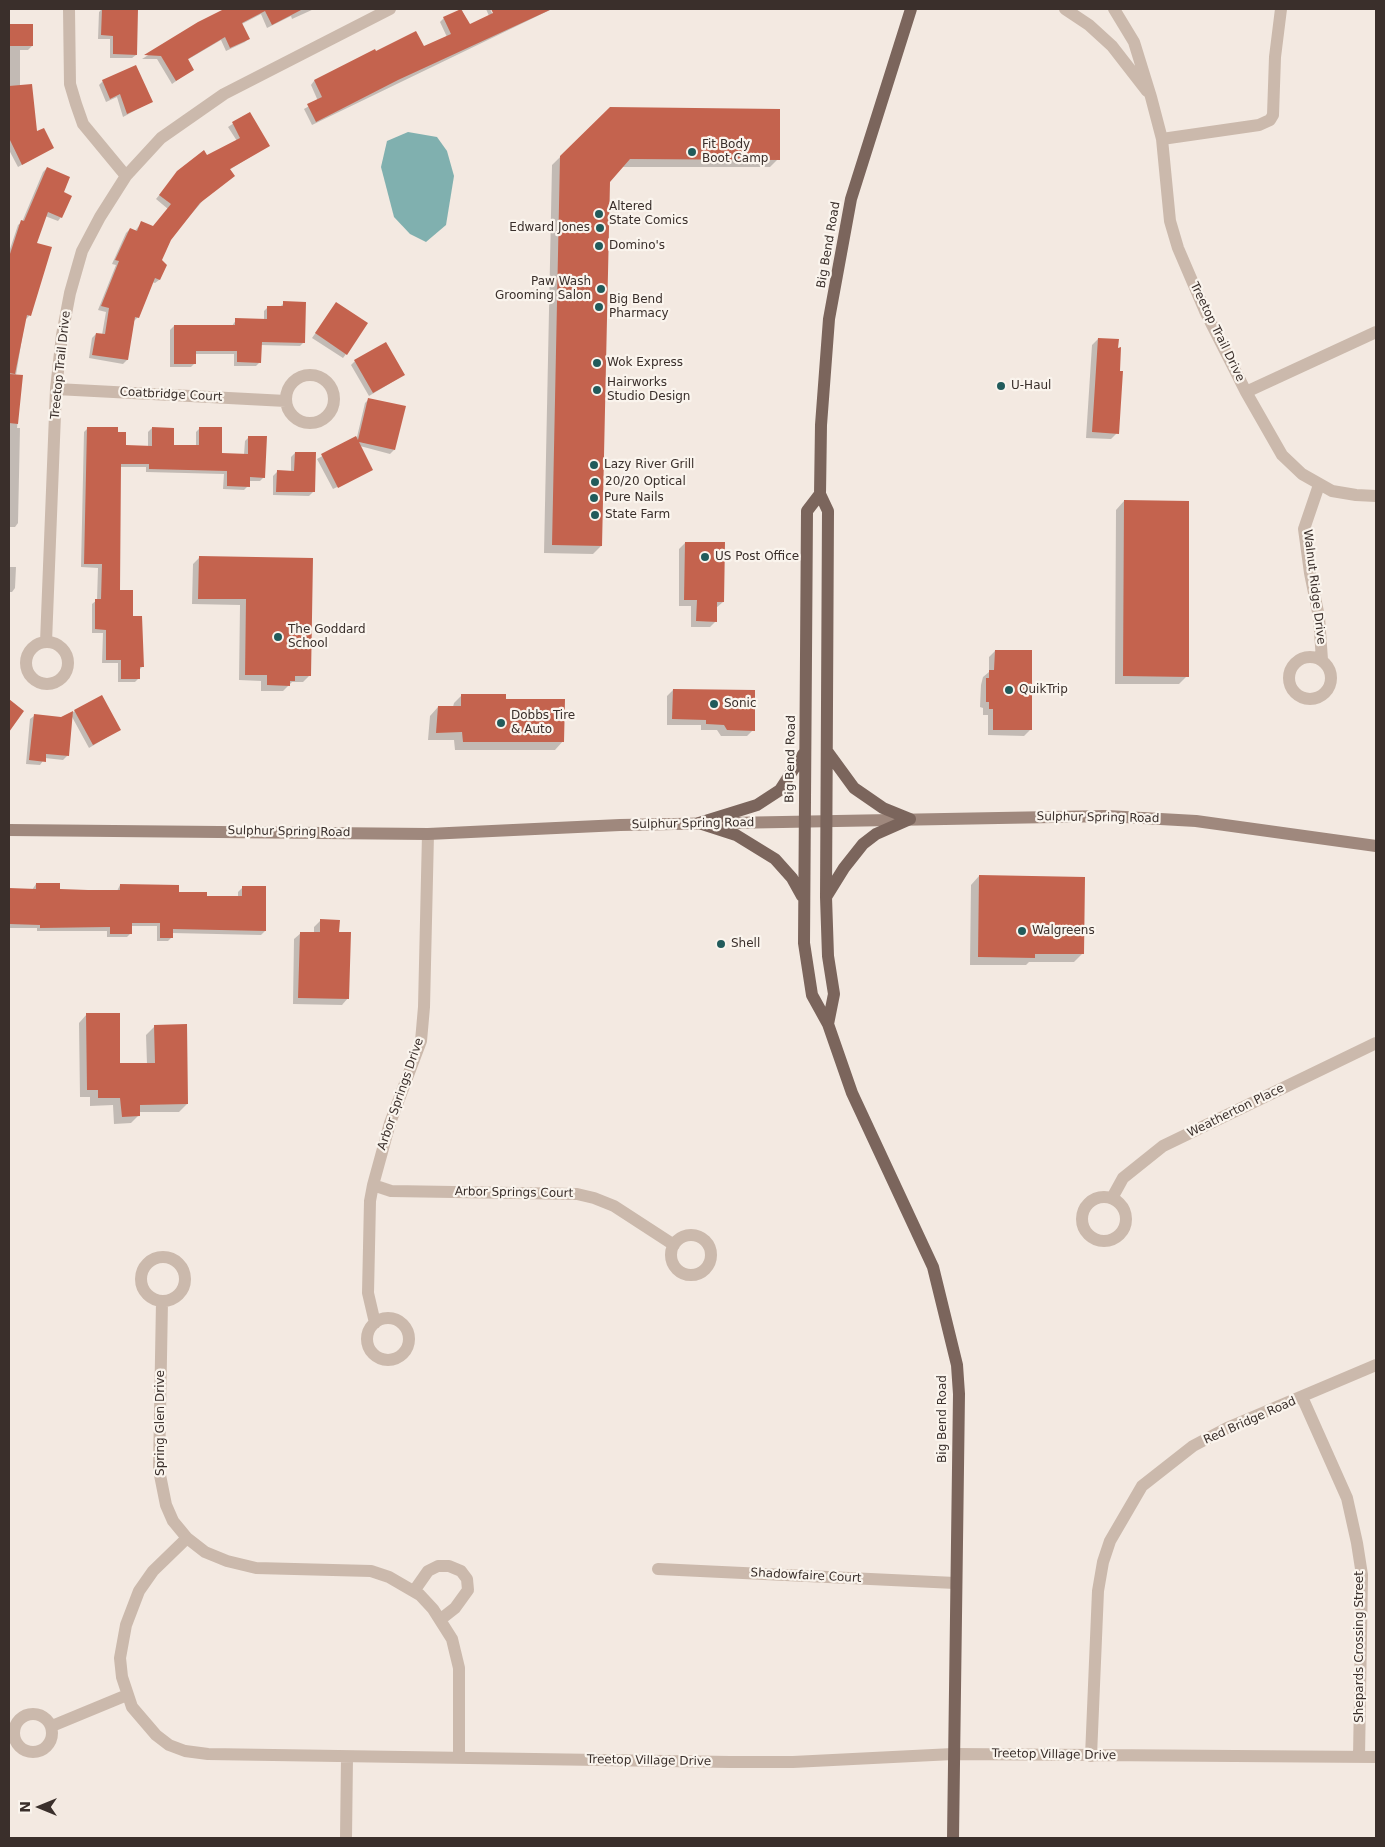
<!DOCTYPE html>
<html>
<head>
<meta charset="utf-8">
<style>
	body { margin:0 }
	#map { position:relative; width:1385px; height:1847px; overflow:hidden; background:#f3e9e1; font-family:"DejaVu Sans",sans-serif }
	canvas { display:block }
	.frame { position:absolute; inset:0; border:10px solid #3a2f2b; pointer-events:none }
	.north { position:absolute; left:15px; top:1782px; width:50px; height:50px; -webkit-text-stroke:4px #faf4ed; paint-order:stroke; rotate:270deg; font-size:14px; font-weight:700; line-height:20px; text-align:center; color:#3a2f2b }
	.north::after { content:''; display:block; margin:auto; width:18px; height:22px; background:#3a2f2b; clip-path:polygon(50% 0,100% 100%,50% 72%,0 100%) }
</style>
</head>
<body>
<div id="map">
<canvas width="1385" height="1847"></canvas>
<div class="frame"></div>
<div class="north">N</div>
</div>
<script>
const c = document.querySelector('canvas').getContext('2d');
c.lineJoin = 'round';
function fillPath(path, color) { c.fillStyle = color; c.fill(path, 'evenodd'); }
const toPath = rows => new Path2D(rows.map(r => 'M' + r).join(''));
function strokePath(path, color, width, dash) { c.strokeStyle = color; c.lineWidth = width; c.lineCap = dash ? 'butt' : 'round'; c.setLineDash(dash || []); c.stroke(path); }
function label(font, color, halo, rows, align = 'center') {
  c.font = font + ' "DejaVu Sans",sans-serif'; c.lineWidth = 4.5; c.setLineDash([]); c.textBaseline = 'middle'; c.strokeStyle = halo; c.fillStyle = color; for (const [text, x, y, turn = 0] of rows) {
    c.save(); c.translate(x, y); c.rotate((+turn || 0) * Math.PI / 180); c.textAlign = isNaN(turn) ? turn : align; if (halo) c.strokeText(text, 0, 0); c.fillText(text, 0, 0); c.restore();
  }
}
const water = toPath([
	[408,132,437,137,447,151,454,176,446,225,426,242,410,234,394,217,381,167,387,141]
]);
const shadow = toPath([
	[102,9,137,9,136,55,132,58,110,58,110,39,98,39,99,12],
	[227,9,314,9,292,19,291,16,267,28,261,14,242,24,249,38,245,42,226,51,221,40,187,60,193,69,172,84,157,59,142,59,199,23],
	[486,9,490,9,495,19,497,18,492,9,552,9,312,125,304,109,318,101,311,85,314,81,376,52,423,48,447,37,440,22,444,18,462,10,469,26,489,16],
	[9,25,32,25,32,46,28,50,20,50,20,86,36,133,52,148,18,167,9,150],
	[103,81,151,102,123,117,117,97,106,102,99,85],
	[610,108,778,159,770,167,622,167,609,182,601,546,593,554,544,553,552,165],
	[249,113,268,146,229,170,170,239,160,261,159,280,155,283,152,282,138,317,134,321,127,360,123,364,89,358,92,338,96,334,102,335,106,312,98,310,116,265,112,264,126,233,130,229,135,231,142,222,153,228,168,209,156,199,174,177,237,141,228,127],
	[47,168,62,193,61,217,58,221,45,216,36,243,29,316,25,320,16,375,22,376,17,428,20,428,18,523,15,527,9,527,9,252,18,225,22,222,43,172],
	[284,303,304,342,300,346,260,345,260,362,256,366,234,366,234,354,195,354,195,363,191,367,170,367,170,330,174,326,232,326,236,320,264,320,264,311,268,307,280,307],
	[336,304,346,354,343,358,312,338],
	[1098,339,1117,433,1111,439,1086,438,1092,345],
	[355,361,399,378,369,396,351,365],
	[369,399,394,450,390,454,360,446,372,470,333,489,317,459,357,437,365,403],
	[88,428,116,433,125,446,148,447,148,432,152,428,172,446,196,446,196,432,200,428,221,454,244,455,245,441,249,437,264,477,260,481,249,481,248,486,244,490,223,489,224,474,146,472,146,467,120,467,119,591,131,617,143,666,139,670,139,678,135,682,118,682,118,663,102,663,103,633,92,633,92,604,97,600,98,568,81,567,84,432],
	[295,453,313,492,309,496,273,495,273,476,277,472,291,472,291,457],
	[1124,501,1187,676,1179,684,1115,684,1116,510],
	[685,543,723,602,716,608,716,621,710,627,691,627,691,606,679,606,679,549],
	[199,558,311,559,309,676,303,682,292,682,283,691,261,691,261,681,239,680,240,605,192,604,193,564],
	[9,567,16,567,15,588,12,592,9,592],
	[995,651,1030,730,1024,736,988,735,988,715,983,715,983,708,980,707,981,685,983,677,989,672,989,657],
	[673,690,753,730,747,736,721,736,717,730,701,730,701,725,667,725,667,696],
	[462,695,505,700,563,741,555,750,455,750,454,740,428,740,430,716,438,707,453,707,454,703],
	[75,711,119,730,89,748,71,715,67,756,63,760,45,758,40,765,26,764,30,719,34,716,61,718],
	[979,876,1082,954,1074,962,1029,962,1026,965,970,965,971,885],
	[36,884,59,891,117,891,120,885,206,897,238,897,238,892,242,888,265,931,261,935,172,933,172,937,168,941,157,941,157,926,131,926,131,933,127,937,107,937,107,931,37,931,37,928,9,928,9,890,32,890],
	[320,921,338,933,348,998,342,1005,293,1004,294,939,301,933,314,933,314,927],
	[87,1014,119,1064,147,1064,146,1035,155,1026,187,1104,179,1112,139,1112,139,1115,131,1123,114,1124,113,1105,90,1106,90,1097,80,1097,79,1023]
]);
const building = toPath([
	[102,9,138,9,137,55,113,54,113,36,101,35],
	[224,9,303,9,272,25,265,11,242,23,250,39,230,48,225,37,188,59,194,70,176,81,161,56,144,55,198,22],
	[461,9,470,24,493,13,491,9,552,9,398,80,316,122,307,104,322,97,314,80,375,49,376,51,416,31,424,46,451,34,443,17],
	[9,24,33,24,33,46,9,46],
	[136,65,153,102,127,114,120,94,110,99,102,80],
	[32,84,37,131,44,128,54,148,22,165,9,138,9,86],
	[610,107,780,109,780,160,630,159,610,182,602,546,552,545,560,156],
	[250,112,270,146,230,169,235,176,200,203,171,240,162,260,167,265,160,280,155,278,139,318,135,317,128,360,92,355,96,333,105,334,109,308,101,306,119,261,115,260,130,228,137,231,141,221,153,226,171,204,159,195,177,171,204,150,207,155,240,138,232,122],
	[47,167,70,177,64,192,72,196,62,218,48,212,37,243,52,247,31,316,27,315,15,374,9,373,9,257,21,220,24,221],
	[283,301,306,302,305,343,262,342,261,363,237,362,237,351,196,351,196,364,174,364,174,325,235,325,235,318,267,319,267,306,283,306],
	[336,302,368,323,347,355,315,333],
	[1098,338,1119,339,1118,348,1121,347,1120,371,1123,371,1119,434,1092,432],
	[386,342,405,375,373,393,354,360],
	[9,374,23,375,18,424,9,423],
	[368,398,406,406,395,450,359,442,373,470,338,488,321,454,356,436,358,440],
	[87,427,118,427,118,432,126,432,126,445,152,446,152,427,174,428,174,445,199,445,199,427,222,427,222,453,248,454,248,436,267,436,265,478,250,477,250,487,227,486,227,471,149,469,149,464,121,464,120,590,133,590,133,616,142,616,144,667,140,667,140,679,121,679,121,660,106,660,106,630,95,629,95,599,101,599,102,564,84,564],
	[295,452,316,452,315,492,276,492,277,470,294,471],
	[1124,500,1189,501,1189,677,1123,676],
	[685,542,725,542,724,602,717,602,717,622,696,621,697,600,684,600],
	[199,556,313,558,311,676,295,676,295,681,290,681,290,686,267,685,267,675,245,675,246,599,198,599],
	[995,650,1032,650,1032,730,993,730,993,709,989,709,989,702,986,702,986,678,989,678,989,670,994,670],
	[673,689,755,690,755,731,727,730,724,725,706,724,706,720,672,719],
	[461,694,506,694,506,699,565,699,564,742,463,742,462,732,436,733,438,706,461,706],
	[102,695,121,730,93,745,74,710],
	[9,699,24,711,9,732],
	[73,711,69,756,46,754,46,762,29,760,34,714,61,717],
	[979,875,1085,877,1084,954,1035,954,1035,958,978,957],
	[36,883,60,883,60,889,88,890,120,890,120,884,179,885,179,892,207,892,207,896,242,896,242,886,266,886,266,931,173,929,173,938,160,938,160,923,132,923,132,934,110,934,110,927,40,928,40,925,9,924,9,888,36,889],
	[320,919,340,920,339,932,351,932,349,999,298,998,300,932,320,932],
	[86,1013,120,1013,120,1063,155,1063,154,1025,187,1024,188,1104,140,1105,140,1116,122,1117,120,1098,98,1098,98,1090,87,1090]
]);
const street = toPath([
	[69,9,70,84,76,104,83,124,126,176],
	[1065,9,1089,25,1112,46,1147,91],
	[1114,9,1134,42,1151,97,1162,139,1170,221,1178,248,1205,311,1246,392,1282,455,1302,474,1332,491,1356,495,1376,496],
	[1162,139,1259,125,1270,120,1273,115,1275,57,1281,9],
	'286 399a24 24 0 1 1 48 0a24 24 0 1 1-48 0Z',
	[56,389,286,401],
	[1246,392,1376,332],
	[1319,485,1304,529,1310,573,1319,617,1322,660],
	[46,642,56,389,62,335,70,293,82,251,100,217,126,176,161,138,224,94,390,9],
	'26 663a21 21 0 1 1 42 0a21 21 0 1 1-42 0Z',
	'1289 678a21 21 0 1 1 42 0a21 21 0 1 1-42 0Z',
	[373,1185,391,1191,577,1194,594,1198,614,1206,674,1245],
	'1082 1219a22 22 0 1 1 44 0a22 22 0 1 1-44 0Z',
	[1112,1198,1123,1178,1163,1146,1376,1043],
	'671 1255a20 20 0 1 1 40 0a20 20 0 1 1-40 0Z',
	'141 1279a22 22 0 1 1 44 0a22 22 0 1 1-44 0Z',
	[162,1301,159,1470,166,1505,173,1521,187,1538,205,1552,227,1561,256,1568,371,1571,389,1577,420,1595,433,1609,452,1639,459,1668,459,1758],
	'367 1339a21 21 0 1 1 42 0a21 21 0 1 1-42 0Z',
	[375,1323,368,1293,370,1201,373,1185,390,1123,421,1041,424,1007,428,834],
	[1302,1397,1347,1498,1357,1543,1362,1575,1359,1757],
	[187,1538,153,1571,139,1591,126,1625,120,1658,122,1677,132,1707,156,1735,169,1745,185,1751,208,1754,730,1762,793,1762,953,1754,1376,1757],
	[658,1569,955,1583],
	[414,1591,428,1571,438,1566,449,1566,461,1571,467,1579,468,1590,455,1608,441,1619],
	'14 1733a19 19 0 1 1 38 0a19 19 0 1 1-38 0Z',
	[52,1726,127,1695],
	[1091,1756,1098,1591,1103,1562,1110,1541,1142,1486,1193,1446,1227,1428,1376,1365],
	[346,1838,347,1757]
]);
const secondary = toPath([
	[9,830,428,834,620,825,1107,816,1196,821,1376,846]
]);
const primary = toPath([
	[820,494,807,511,804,943,812,995,828,1024,852,1093,933,1267,957,1365,959,1394,953,1838],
	[827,751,854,788,883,808,910,819],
	[699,823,757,805,780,790,804,753],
	[699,823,736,835,775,859,792,878,802,896],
	[826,897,844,868,863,844,876,834,910,819],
	[828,1024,834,994,828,956,826,897,828,511,820,494,821,425,829,319,851,199,911,9]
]);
const markers = [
	[692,152,5,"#215b5b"],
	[599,214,5,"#215b5b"],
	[600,228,5,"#215b5b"],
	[599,246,5,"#215b5b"],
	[601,289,5,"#215b5b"],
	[599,307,5,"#215b5b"],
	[597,363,5,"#215b5b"],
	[1001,386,5,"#215b5b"],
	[597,390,5,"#215b5b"],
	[594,465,5,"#215b5b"],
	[595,482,5,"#215b5b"],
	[594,498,5,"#215b5b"],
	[595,515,5,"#215b5b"],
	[705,557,5,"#215b5b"],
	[278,637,5,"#215b5b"],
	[1009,690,5,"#215b5b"],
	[714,704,5,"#215b5b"],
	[501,723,5,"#215b5b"],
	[1022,931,5,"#215b5b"],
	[721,944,5,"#215b5b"]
];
const poiNames = [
	["Fit Body",702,145],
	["Boot Camp",702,159],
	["Altered",609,207],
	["State Comics",609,221],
	["Edward Jones",590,228,"right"],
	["Domino's",609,246],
	["Paw Wash",591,282,"right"],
	["Grooming Salon",591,296,"right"],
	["Big Bend",609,300],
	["Pharmacy",609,314],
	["Wok Express",607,363],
	["Hairworks",607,383],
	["Studio Design",607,397],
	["U-Haul",1011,386],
	["Lazy River Grill",604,465],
	["20/20 Optical",605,482],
	["Pure Nails",604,498],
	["State Farm",605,515],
	["US Post Office",715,557],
	["The Goddard",288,630],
	["School",288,644],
	["QuikTrip",1019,690],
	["Sonic",724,704],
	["Dobbs Tire",511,716],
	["& Auto",511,730],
	["Walgreens",1032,931],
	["Shell",731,944]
];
const streetNames = [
	["Big Bend Road",829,245,-80],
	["Treetop Trail Drive",1217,332,64],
	["Treetop Trail Drive",61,365,-84],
	["Coatbridge Court",171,395,3],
	["Walnut Ridge Drive",1314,587,83],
	["Big Bend Road",791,759,-89],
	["Sulphur Spring Road",1098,818,1],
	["Sulphur Spring Road",693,824,-1],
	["Sulphur Spring Road",289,832,1],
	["Arbor Springs Drive",401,1094,-71],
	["Weatherton Place",1236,1111,-26],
	["Arbor Springs Court",514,1193,1],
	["Big Bend Road",943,1419,-90],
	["Red Bridge Road",1250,1421,-24],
	["Spring Glen Drive",161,1423,-90],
	["Shadowfaire Court",806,1576,3],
	["Shepards Crossing Street",1360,1647,-90],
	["Treetop Village Drive",1054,1755,1],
	["Treetop Village Drive",649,1761,1]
];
fillPath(water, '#80b0af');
fillPath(shadow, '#0003');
fillPath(building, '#c4634e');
strokePath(street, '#cbb9ac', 12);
strokePath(secondary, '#9f887d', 12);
strokePath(primary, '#7b655c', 12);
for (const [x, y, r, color] of markers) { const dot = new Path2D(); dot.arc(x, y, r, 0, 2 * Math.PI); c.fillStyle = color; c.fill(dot); strokePath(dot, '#faf4ed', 2); }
label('12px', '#3a2f2b', '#faf4ed', poiNames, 'left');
label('12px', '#3a2f2b', '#faf4ed', streetNames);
</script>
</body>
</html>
